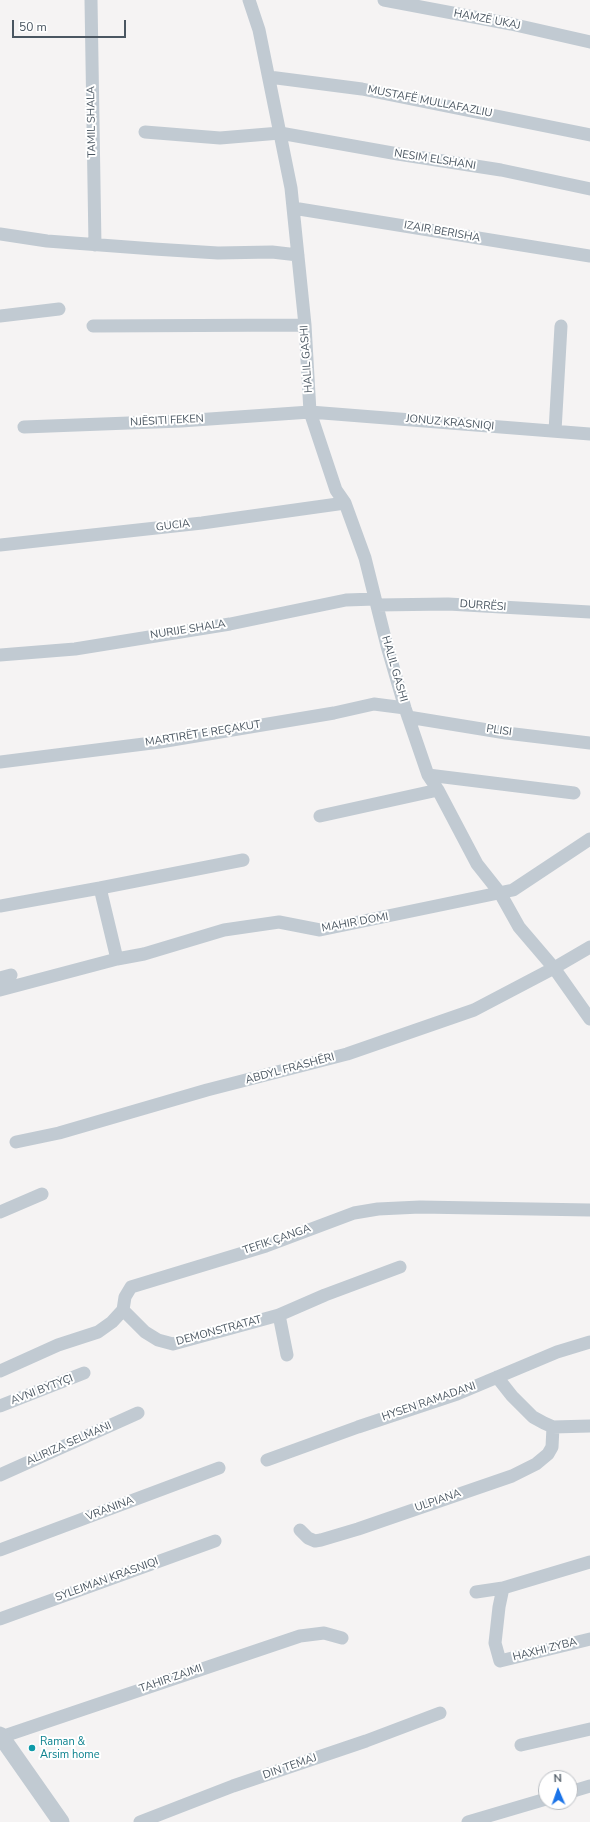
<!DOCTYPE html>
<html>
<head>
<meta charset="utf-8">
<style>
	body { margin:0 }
	#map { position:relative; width:590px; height:1822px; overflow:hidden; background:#f5f3f3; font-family:"Nunito Sans",sans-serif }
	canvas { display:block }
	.north { position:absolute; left:538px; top:1770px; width:40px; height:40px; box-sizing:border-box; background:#fff; border:1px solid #b7bbc0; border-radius:50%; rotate:358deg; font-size:11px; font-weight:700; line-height:16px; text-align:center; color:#4a5661 }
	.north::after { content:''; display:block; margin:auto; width:14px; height:18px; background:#1a73e8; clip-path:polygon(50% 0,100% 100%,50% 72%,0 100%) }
	.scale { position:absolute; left:12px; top:20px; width:114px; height:18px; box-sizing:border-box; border:2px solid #4a5661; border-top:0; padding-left:5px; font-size:12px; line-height:14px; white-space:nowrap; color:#4a5661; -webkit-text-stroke:3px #fff; paint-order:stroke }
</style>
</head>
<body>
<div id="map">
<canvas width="590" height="1822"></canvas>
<div class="north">N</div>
<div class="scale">50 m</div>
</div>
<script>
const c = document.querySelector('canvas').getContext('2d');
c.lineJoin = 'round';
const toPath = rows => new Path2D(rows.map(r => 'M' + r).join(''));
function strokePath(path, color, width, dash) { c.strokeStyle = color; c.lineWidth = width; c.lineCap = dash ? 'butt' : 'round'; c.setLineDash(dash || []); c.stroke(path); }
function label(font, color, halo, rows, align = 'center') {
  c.font = font + ' "Nunito Sans",sans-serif'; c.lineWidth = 4; c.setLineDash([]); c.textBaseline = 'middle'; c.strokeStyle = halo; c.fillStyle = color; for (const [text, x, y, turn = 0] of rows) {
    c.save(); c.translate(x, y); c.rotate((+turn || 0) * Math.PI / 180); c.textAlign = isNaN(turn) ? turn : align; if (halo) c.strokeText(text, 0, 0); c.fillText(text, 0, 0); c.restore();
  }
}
const minor = toPath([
	[91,0,95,245],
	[249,0,259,30,291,188,305,325,310,412,336,490,345,503,365,558,387,646,405,708,428,775,438,790,477,864,500,893,519,927,554,968,590,1019],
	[384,0,511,24,590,42],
	[269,77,362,89,590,135],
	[145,132,220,138,280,133,398,154,501,170,590,189],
	[293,208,590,256],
	[0,234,47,241,154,249,218,253,272,252,298,255],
	[0,316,59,309],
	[93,326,305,325],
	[24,427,181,421,310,412,590,434],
	[555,431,561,326],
	[0,545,202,523,345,503],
	[377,605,448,604,590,612],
	[0,655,75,649,230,624,346,600,375,599],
	[408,717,506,733,590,743],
	[0,762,160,742,334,713,374,704,405,708],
	[428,775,574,793],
	[320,816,438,790],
	[0,906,100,888],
	[117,959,100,888,243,860],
	[0,978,11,975],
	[0,990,117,959,144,954,224,930,279,922,320,930,513,890,590,839],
	[16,1142,59,1133,207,1090,347,1054,474,1010,554,968,590,947],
	[0,1212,42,1194],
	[123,1310,145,1332,158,1340,173,1344,279,1315,325,1295,400,1267],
	[279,1315,287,1355],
	[0,1371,58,1345,98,1332,112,1322,123,1310,125,1297,131,1287,266,1246,354,1213,378,1209,420,1207,590,1210],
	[497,1377,512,1396,533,1417,544,1423,553,1427,590,1426],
	[0,1406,84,1373],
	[267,1460,358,1427,457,1394,557,1352,590,1342],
	[0,1475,138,1413],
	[300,1530,308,1538,315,1541,321,1540,358,1529,512,1476,536,1464,548,1454,552,1447,553,1427],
	[0,1550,219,1468],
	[503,1588,499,1607,495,1643,500,1661,590,1639],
	[476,1592,503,1588,590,1562],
	[0,1619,215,1541],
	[1,1737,300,1636,324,1633,342,1638],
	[521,1745,590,1729],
	[570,1792,590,1786],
	[140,1822,233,1786,366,1741,440,1713],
	[468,1822,546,1799]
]);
const tertiary = toPath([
	[0,1735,61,1822]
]);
const markers = [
	[32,1748,4,"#0f9aa8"]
];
const streetNames = [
	["HAMZË UKAJ",487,20,11],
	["MUSTAFË MULLAFAZLIU",430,102,11],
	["TAMIL SHALA",92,122,-91],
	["NESIM ELSHANI",435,160,9],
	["IZAIR BERISHA",442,232,10],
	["HALIL GASHI",307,359,-94],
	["NJËSITI FEKEN",167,421,-3],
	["JONUZ KRASNIQI",450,423,5],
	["GUCIA",173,526,-7],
	["DURRËSI",483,606,4],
	["NURIJE SHALA",188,630,-9],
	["HALIL GASHI",394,669,74],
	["PLISI",499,731,8],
	["MARTIRËT E REÇAKUT",203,734,-9],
	["MAHIR DOMI",355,923,-10],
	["ABDYL FRASHËRI",290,1069,-15],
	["TEFIK ÇANGA",277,1240,-19],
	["DEMONSTRATAT",219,1331,-15],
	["AVNI BYTYÇI",42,1390,-21],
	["HYSEN RAMADANI",429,1402,-19],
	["ALIRIZA SELMANI",69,1444,-24],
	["ULPIANA",438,1501,-19],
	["VRANINA",110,1509,-21],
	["SYLEJMAN KRASNIQI",107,1580,-20],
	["HAXHI ZYBA",545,1650,-14],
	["TAHIR ZAJMI",171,1679,-19],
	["DIN TEMAJ",290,1767,-19]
];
const cultureNames = [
	["Raman &",40,1742],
	["Arsim home",40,1755]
];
strokePath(minor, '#c1cad2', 13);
strokePath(tertiary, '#c1cad2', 17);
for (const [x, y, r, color] of markers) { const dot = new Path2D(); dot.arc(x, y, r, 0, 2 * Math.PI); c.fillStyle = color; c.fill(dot); strokePath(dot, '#fff', 1.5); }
label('11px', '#4a5661', '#fff', streetNames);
label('11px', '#0d838f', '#fff', cultureNames, 'left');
</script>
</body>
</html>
